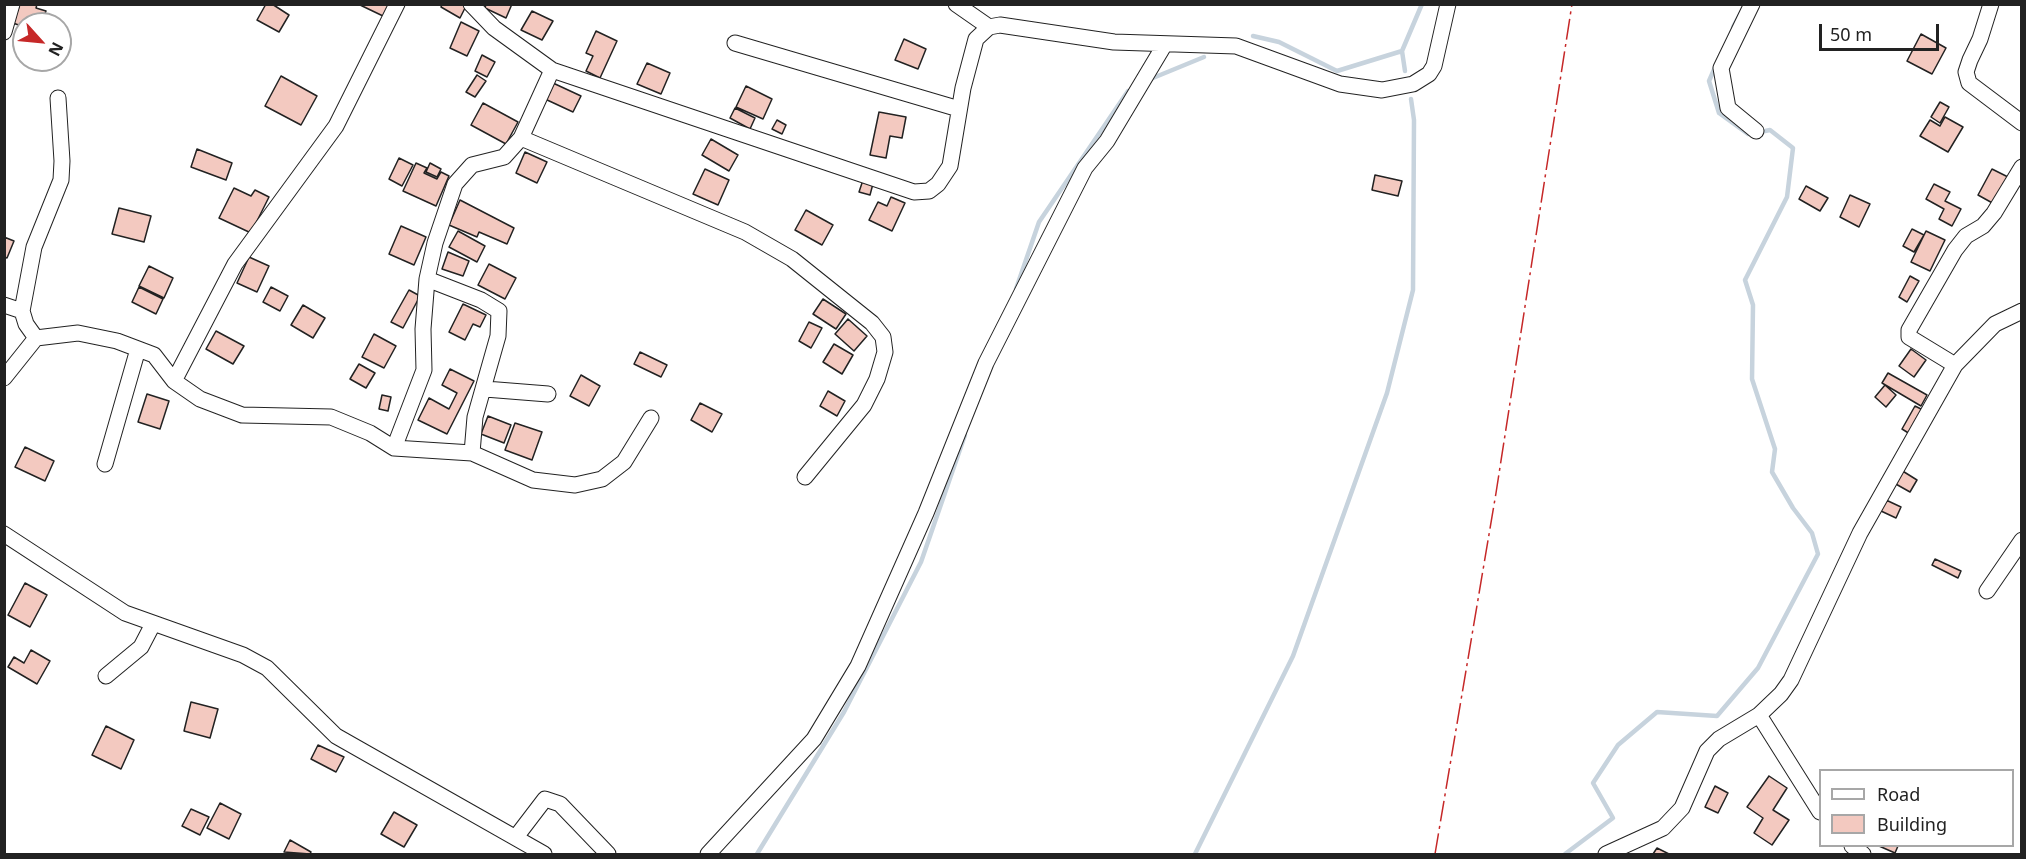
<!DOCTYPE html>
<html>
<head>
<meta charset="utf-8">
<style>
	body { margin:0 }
	#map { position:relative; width:2026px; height:859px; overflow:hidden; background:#fff; font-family:"Noto Sans",sans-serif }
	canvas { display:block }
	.frame { position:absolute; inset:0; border:6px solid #222; pointer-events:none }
	.legend { position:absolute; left:1819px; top:769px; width:195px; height:78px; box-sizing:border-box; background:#fff; border:2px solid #a7a7a7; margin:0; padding:8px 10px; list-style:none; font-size:18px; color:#222 }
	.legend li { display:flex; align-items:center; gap:12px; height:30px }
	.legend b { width:30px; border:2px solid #a7a7a7 }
	.north { position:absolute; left:12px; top:12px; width:60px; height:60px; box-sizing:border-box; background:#fff; border:2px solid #a7a7a7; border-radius:50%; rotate:117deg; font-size:16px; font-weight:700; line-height:24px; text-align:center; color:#222 }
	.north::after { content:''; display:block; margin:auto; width:21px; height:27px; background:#c62828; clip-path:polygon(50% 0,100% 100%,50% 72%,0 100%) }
	.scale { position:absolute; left:1819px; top:24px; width:120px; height:27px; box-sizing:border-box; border:3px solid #222; border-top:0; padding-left:8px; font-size:18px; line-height:21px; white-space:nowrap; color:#222; -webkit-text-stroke:4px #fff; paint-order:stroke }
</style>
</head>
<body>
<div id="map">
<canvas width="2026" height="859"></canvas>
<div class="frame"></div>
<ul class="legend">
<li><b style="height:8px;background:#fff"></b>Road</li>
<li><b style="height:16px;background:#f3c9c0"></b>Building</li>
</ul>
<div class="north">N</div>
<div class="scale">50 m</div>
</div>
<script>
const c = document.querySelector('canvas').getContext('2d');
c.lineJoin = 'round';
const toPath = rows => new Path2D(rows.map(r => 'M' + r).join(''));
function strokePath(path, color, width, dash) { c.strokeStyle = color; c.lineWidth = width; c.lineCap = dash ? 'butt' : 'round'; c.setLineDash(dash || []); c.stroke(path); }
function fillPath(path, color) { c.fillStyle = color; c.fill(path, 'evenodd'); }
const stream = toPath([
	[1733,27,1743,9],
	[1253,36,1279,42,1337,71,1402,51],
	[1716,65,1709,81,1719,113,1748,134],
	[1405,71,1402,51,1422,4],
	[1148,80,1204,57],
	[1016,289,1039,222,1128,91],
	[757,854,844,712,921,562,965,435],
	[1195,854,1293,656,1387,393,1413,290,1414,120,1411,99],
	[1565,854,1613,818,1593,783,1618,745,1657,712,1717,716,1758,668,1818,554,1812,533,1793,508,1772,472,1775,449,1752,379,1753,305,1745,280,1787,197,1793,148,1770,130,1760,132]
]);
const building = toPath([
	[20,4,37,4,36,8,46,11,41,24,24,24,24,27,13,23,20,4],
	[266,4,272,4,289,15,279,32,257,20,266,4],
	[358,4,389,4,383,16,358,4],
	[442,4,463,4,466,6,460,18,441,7,442,4],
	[486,4,512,4,506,18,485,8,486,4],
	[532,11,553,21,542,40,521,30,532,11],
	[461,22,479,31,467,56,450,48,461,22],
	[596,31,617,41,600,78,586,71,593,56,586,53,596,31],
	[1921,34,1946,48,1932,74,1907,61,1921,34],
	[904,39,926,49,918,69,895,60,904,39],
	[482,55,495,62,487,77,475,71,482,55],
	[647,63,670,73,661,94,637,84,647,63],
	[477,75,486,81,475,97,466,92,477,75],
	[281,76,317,96,301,125,265,106,281,76],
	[553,83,581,96,573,112,545,99,553,83],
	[746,86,772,99,763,119,736,107,746,86],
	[1940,102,1949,107,1940,123,1931,117,1940,102],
	[483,103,518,122,506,144,471,125,483,103],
	[735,108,755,118,750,129,730,118,735,108],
	[879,112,906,117,902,138,890,136,886,158,870,155,879,112],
	[1945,117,1963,127,1948,152,1920,136,1930,120,1940,126,1945,117],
	[777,120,786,125,782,134,772,129,777,120],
	[711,139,738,155,729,171,702,155,711,139],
	[197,149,232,163,226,180,191,167,197,149],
	[525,152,547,162,537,183,516,173,525,152],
	[399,158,413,165,402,186,389,179,399,158],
	[416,163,427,168,424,173,437,179,441,172,449,176,436,206,403,191,416,163],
	[430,163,441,169,437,177,426,172,430,163],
	[705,169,729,180,718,205,693,194,705,169],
	[1992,169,2010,178,1996,205,1978,195,1992,169],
	[1375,175,1402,181,1398,196,1372,190,1375,175],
	[864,177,874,180,870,195,859,192,864,177],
	[1934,184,1950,192,1945,201,1961,209,1952,226,1939,219,1944,209,1926,199,1934,184],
	[1806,186,1828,198,1820,211,1799,199,1806,186],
	[234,188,251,196,255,190,269,197,251,233,219,218,234,188],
	[1850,195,1870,204,1859,227,1840,217,1850,195],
	[891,197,905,203,892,231,869,220,878,202,887,206,891,197],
	[460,200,514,228,507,244,479,232,477,237,449,225,460,200],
	[119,208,151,216,144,242,112,234,119,208],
	[806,210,833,225,822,245,795,230,806,210],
	[401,226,426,237,414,265,389,254,401,226],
	[1912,229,1924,235,1914,252,1903,246,1912,229],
	[458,231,485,246,477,262,449,247,458,231],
	[1926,231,1945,240,1930,271,1911,262,1926,231],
	[4,237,14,241,7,258,4,257,4,237],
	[448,252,469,261,463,276,442,269,448,252],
	[249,257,269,266,257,292,237,283,249,257],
	[489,264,516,278,505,299,478,285,489,264],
	[149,266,173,278,164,298,139,286,149,266],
	[1910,276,1919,281,1907,302,1899,297,1910,276],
	[139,287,163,299,156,314,132,302,139,287],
	[271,287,288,296,280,311,263,302,271,287],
	[409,290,420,296,403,328,391,322,409,290],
	[823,299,846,314,836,329,813,314,823,299],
	[463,304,486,315,480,327,473,324,465,340,449,332,463,304],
	[303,305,325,318,313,338,291,325,303,305],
	[848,319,867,336,854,351,835,334,848,319],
	[809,322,822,328,811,348,799,341,809,322],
	[216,331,244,346,233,364,206,349,216,331],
	[374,334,396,346,384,368,362,357,374,334],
	[834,344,853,355,842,374,823,362,834,344],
	[1911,349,1926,360,1914,377,1899,366,1911,349],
	[640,352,667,365,661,377,634,364,640,352],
	[359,364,375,373,366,388,350,379,359,364],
	[450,369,474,381,447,434,418,420,429,398,449,409,457,393,442,385,450,369],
	[1888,373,1927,395,1921,406,1882,383,1888,373],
	[581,375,600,386,589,406,570,396,581,375],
	[1885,385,1896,395,1886,407,1875,397,1885,385],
	[828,391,845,401,837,416,820,406,828,391],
	[147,394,169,401,160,429,138,422,147,394],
	[382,395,391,397,388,411,379,409,382,395],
	[700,403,722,414,712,432,691,420,700,403],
	[1915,406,1923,410,1910,434,1902,429,1915,406],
	[488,416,511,425,504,443,481,434,488,416],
	[515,423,542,432,532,460,505,450,515,423],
	[25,447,54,461,45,481,15,467,25,447],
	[1901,470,1917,480,1910,492,1894,483,1901,470],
	[1886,500,1901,507,1896,518,1881,511,1886,500],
	[1935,559,1961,571,1958,578,1932,565,1935,559],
	[25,583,47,595,30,627,8,615,25,583],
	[31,650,50,661,37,684,8,667,14,657,24,663,31,650],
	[191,702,218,709,210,738,184,731,191,702],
	[106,726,134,740,121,769,92,755,106,726],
	[318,745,344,757,336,772,311,759,318,745],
	[1769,776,1787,788,1773,810,1789,820,1772,845,1754,833,1763,818,1747,807,1769,776],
	[1715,786,1728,793,1718,813,1705,807,1715,786],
	[220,803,241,814,229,839,207,828,220,803],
	[191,809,209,817,200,835,182,826,191,809],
	[394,812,417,825,404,847,381,834,394,812],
	[290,840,311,852,310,854,284,852,290,840],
	[1879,846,1898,846,1895,853,1879,846],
	[1657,848,1669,854,1653,854,1657,848]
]);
const minor = toPath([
	[471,4,494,28,552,70,914,192,929,191,938,184,950,166,963,88,976,39,989,27,1000,25,1114,42,1236,46,1340,84,1382,90,1413,84,1429,74,1434,66,1448,4],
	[956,4,989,27],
	[1752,4,1721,68,1728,108,1756,131],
	[1991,4,1980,39,1970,60,1966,72,1969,83,2022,123],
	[4,32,12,4],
	[735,43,959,109],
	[552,70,521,138,504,157,472,165,455,184,435,243,427,279,481,300,499,311,498,336,475,417,472,453,533,480,575,485,602,479,624,462,651,418],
	[521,138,745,232,792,259,872,323,883,337,885,352,877,379,864,405,805,477],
	[2022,167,1994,213,1983,226,1966,236,1955,250,1909,330,1909,337,1955,365,1995,324,2022,311],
	[4,305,22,311],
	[36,338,26,324,22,311,34,247,61,180,62,161,58,98],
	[4,378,36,338,78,333,117,341,154,355,174,381,200,399,242,415,331,417,370,433,394,448,472,453],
	[174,381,235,264,336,126,397,4],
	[485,389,548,394],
	[394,448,424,370,423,329,427,279],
	[105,464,138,349],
	[4,534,125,613,243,655,267,668,336,736,544,854],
	[1987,591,2022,540],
	[106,676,141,647,153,624],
	[1759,715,1820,812],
	[516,837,545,799,560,804,608,854],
	[1852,846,1863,854],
	[708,854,814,739,858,666,926,513,986,363,1085,168,1107,141,1165,44],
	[1606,854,1663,828,1682,808,1707,751,1719,739,1759,715,1781,694,1791,680,1860,533,1955,365]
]);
const power = toPath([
	[1435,854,1496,493,1572,4]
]);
strokePath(stream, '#c7d3dd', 4.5);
fillPath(building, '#f3c9c0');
strokePath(building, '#222', 1.5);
strokePath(minor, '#222', 17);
strokePath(minor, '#fff', 15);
strokePath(power, '#c62828', 1.5, [21, 4.5, 3, 4.5]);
</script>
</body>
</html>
